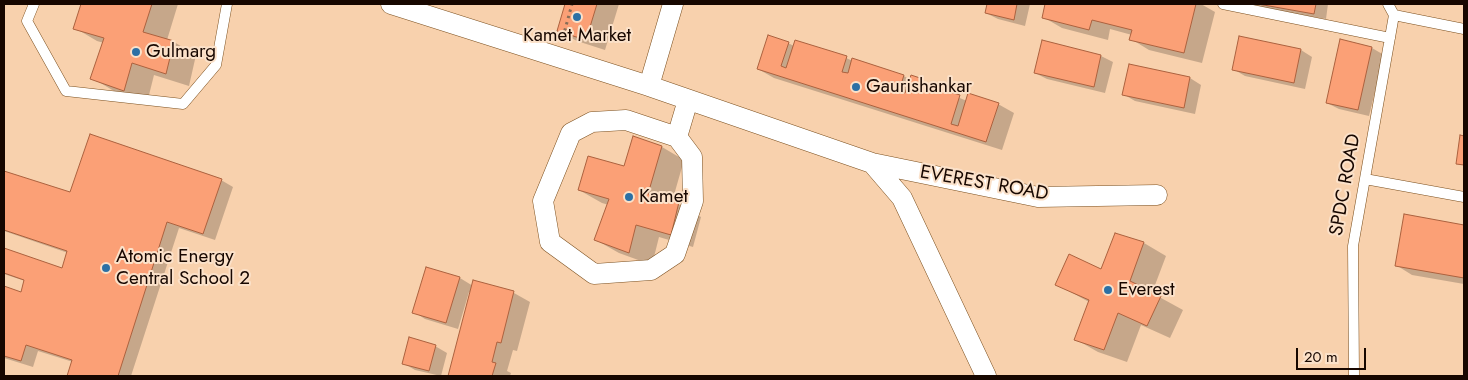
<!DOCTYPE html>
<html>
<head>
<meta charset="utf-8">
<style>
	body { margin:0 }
	#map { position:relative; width:1468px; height:380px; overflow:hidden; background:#f8d1ad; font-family:Jost,sans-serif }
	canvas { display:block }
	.frame { position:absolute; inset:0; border:5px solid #170700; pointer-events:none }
	.scale { position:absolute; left:1296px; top:348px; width:70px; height:22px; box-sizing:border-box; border:2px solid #170700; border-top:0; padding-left:6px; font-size:15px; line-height:18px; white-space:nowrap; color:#170700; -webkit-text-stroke:4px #fbe1c9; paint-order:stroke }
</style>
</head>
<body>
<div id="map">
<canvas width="1468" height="380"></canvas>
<div class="frame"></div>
<div class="scale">20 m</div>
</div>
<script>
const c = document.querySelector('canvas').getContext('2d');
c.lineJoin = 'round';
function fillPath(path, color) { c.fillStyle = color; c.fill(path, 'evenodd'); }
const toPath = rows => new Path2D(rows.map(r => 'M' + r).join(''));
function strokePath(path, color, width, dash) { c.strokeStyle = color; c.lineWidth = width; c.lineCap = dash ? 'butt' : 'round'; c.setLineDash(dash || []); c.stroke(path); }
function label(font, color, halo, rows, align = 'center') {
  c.font = font + ' Jost,sans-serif'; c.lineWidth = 4; c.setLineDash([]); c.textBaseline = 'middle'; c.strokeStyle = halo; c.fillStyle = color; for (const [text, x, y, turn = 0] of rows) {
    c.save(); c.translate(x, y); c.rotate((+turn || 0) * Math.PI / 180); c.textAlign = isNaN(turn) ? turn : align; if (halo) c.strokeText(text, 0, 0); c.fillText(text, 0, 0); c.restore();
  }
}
const shadow = toPath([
	[82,4,114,4,121,6,121,4,178,4,167,40,174,42,196,55,189,86,154,75,147,103,114,91,92,78,104,43,97,41,75,28],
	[567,4,619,4,605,50,577,41,558,31],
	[988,4,1030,4,1025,26,998,19,986,13],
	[1046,4,1201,4,1215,12,1202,63,1149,50,1131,39,1132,35,1110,29,1108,40,1062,28,1043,17],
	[1253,4,1328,4,1326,19,1260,8],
	[1341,41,1372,48,1384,55,1369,116,1339,109,1327,103],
	[1043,42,1101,56,1113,62,1105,93,1047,79,1035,73],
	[788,43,794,46,846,58,853,61,853,60,904,76,910,80,922,80,938,89,967,101,998,104,1014,113,1002,150,774,78,758,69],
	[1301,50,1312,57,1305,89,1245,76,1233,69],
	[1190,78,1201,85,1195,114,1135,101,1123,94],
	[634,138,662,147,684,160,672,202,678,204,701,217,693,247,659,237,652,265,619,253,596,240,609,205,602,203,579,190,625,167],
	[4,172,71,194,221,180,233,187,215,240,179,228,131,376,68,376,73,362,38,351,33,367,4,358,4,288,21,294,25,281,4,274,4,249,62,269,68,253,4,231],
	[1405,216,1464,226,1464,284,1412,275,1396,265],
	[1144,243,1166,256,1152,293,1183,310,1170,338,1141,325,1127,362,1098,352,1075,339,1089,302,1056,284,1101,270],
	[427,268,460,278,473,286,474,282,514,293,530,302,517,351,513,350,507,371,511,373,510,376,449,376,471,292,469,292,458,329,425,319,414,312],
	[435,346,447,353,441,376,415,370,403,363]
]);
const building = toPath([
	[81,4,152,4,143,32,174,41,166,74,132,63,124,91,90,79,104,38,73,29,81,4],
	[565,4,597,4,586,40,557,31,565,4],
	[987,4,1017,4,1014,20,985,13,987,4],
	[1045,4,1196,4,1184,53,1129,40,1132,30,1092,20,1089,30,1042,18,1045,4],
	[1258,4,1316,4,1314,14,1258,4],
	[768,35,789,42,781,66,786,68,795,40,847,56,842,72,848,73,852,58,904,75,899,91,905,93,911,75,923,79,921,83,960,95,951,124,958,126,968,93,999,103,986,142,757,69,768,35],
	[1239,36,1301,49,1294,83,1232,70,1239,36],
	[1340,39,1372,47,1358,110,1326,103,1340,39],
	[1042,40,1101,55,1094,87,1034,73,1042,40],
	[1129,64,1190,77,1184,108,1122,95,1129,64],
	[90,134,222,179,203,234,167,222,118,376,67,376,72,360,26,345,21,361,4,356,4,286,21,292,24,280,4,273,4,248,62,268,67,251,4,230,4,171,70,192,90,134],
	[1460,135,1464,136,1464,165,1456,164,1460,135],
	[633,136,662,146,648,194,679,202,671,235,636,225,629,253,594,240,609,199,578,190,588,156,624,166,633,136],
	[1404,214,1464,225,1464,278,1395,266,1404,214],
	[1115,233,1144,242,1130,281,1161,296,1147,326,1118,313,1104,350,1074,340,1089,300,1055,285,1069,254,1101,269,1115,233],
	[426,267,460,277,446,323,412,313,426,267],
	[473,280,514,291,501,343,497,342,492,362,496,363,492,376,448,376,473,280],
	[409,337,436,345,429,371,402,364,409,337]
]);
const path = toPath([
	[563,37,572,4]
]);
const service = toPath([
	[34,4,27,21,66,91,183,104,216,65,227,4],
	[1223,4,1390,38],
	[1394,15,1464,29],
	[1365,179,1464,197],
	[1354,376,1353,246,1394,15,1388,4]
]);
const minor = toPath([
	[391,4,649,86,872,163,902,198,986,376],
	[649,86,673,4],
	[677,137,626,120,592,122,571,133,543,201,550,242,594,274,651,270,675,254,693,201,692,157,677,137,688,100],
	[872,163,1038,197,1157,195]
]);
const markers = [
	[577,17,5,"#2c70a5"],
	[136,52,5,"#2c70a5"],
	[856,87,5,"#2c70a5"],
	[629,197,5,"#2c70a5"],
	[106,268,5,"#2c70a5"],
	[1108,290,5,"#2c70a5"]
];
const poiNames = [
	["Kamet Market",577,36,"center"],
	["Gulmarg",146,52],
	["Gaurishankar",866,87],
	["Kamet",639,197],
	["Atomic Energy",116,257],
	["Central School 2",116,279],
	["Everest",1118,290]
];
const streetNames = [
	["EVEREST ROAD",984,184,10],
	["SPDC ROAD",1346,185,-80]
];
fillPath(shadow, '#0003');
fillPath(building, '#fba076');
strokePath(building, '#ab613e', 1);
strokePath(service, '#7c501f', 11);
strokePath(minor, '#7c501f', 21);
strokePath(path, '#886d57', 3, [2.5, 4]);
strokePath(service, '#fff', 10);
strokePath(minor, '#fff', 20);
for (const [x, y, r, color] of markers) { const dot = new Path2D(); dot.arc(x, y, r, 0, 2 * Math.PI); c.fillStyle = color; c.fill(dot); strokePath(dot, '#fbe1c9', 2); }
label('19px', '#170700', '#fbe1c9', poiNames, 'left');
label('19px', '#170700', '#fbe1c9', streetNames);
</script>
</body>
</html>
